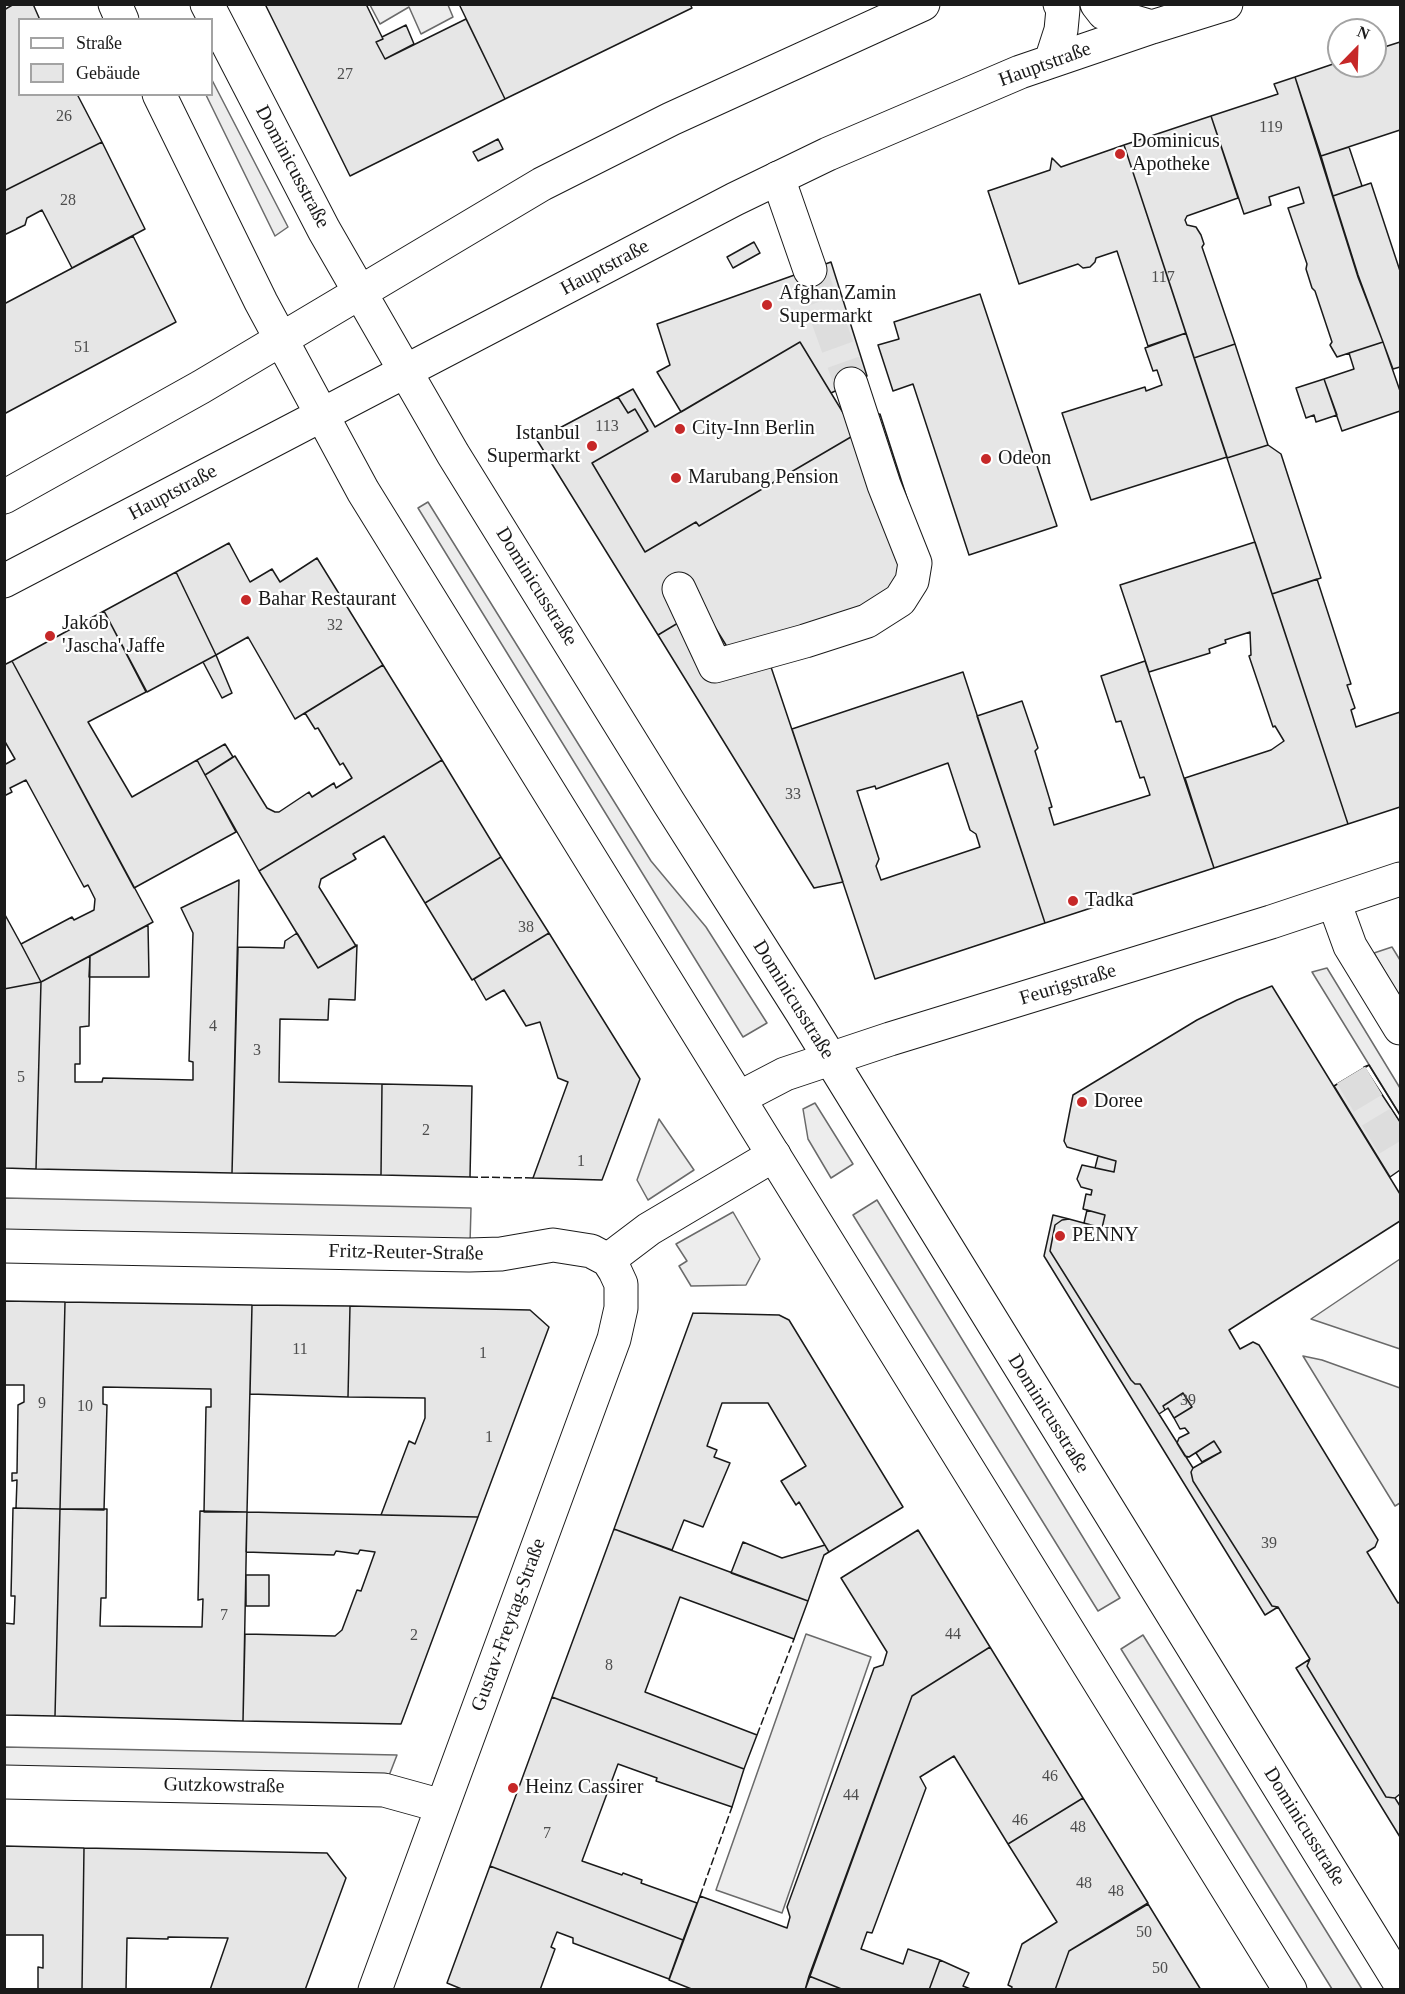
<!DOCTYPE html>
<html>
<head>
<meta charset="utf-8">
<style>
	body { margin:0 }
	#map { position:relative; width:1405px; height:1994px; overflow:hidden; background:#fff; font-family:"Times New Roman",serif }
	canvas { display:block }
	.frame { position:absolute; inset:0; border:6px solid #1a1a1a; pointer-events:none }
	.legend { position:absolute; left:18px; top:18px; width:195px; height:78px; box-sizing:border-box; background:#fff; border:2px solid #a3a3a3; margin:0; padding:8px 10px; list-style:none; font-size:18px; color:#1a1a1a }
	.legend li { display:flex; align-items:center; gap:12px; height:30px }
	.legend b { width:30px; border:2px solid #a3a3a3 }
	.north { position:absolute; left:1327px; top:18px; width:60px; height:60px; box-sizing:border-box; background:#fff; border:2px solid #a3a3a3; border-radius:50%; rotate:23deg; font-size:16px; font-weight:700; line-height:24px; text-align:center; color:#1a1a1a }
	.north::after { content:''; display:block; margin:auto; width:21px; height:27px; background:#c62828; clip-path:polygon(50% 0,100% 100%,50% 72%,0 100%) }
</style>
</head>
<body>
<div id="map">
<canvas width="1405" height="1994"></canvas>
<div class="frame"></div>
<ul class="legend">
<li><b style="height:8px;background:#fff"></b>Straße</li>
<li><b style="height:16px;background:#e6e6e6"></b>Gebäude</li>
</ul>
<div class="north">N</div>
</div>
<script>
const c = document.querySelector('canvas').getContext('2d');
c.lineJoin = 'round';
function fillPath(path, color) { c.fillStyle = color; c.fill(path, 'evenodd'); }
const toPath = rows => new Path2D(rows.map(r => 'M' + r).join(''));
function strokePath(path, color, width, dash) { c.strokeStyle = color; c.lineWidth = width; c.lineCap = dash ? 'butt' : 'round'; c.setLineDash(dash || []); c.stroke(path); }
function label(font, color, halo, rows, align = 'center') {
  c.font = font + ' "Times New Roman",serif'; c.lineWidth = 4.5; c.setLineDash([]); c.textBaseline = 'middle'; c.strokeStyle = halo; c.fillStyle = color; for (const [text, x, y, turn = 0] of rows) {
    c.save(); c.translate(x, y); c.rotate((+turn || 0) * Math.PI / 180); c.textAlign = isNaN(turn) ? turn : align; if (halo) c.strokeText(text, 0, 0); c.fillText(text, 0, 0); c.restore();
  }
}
const built = toPath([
	[370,5,448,5,453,17,421,34,409,7,380,24,370,5],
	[212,80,288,227,275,236,206,95,212,94,212,80],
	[428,502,651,861,706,927,767,1023,743,1037,418,508,428,502],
	[1392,947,1400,960,1400,998,1374,953,1392,947],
	[1327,968,1400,1088,1400,1115,1312,972,1327,968],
	[815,1103,853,1164,831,1178,808,1139,803,1109,815,1103],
	[659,1119,694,1170,648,1200,637,1180,659,1119],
	[5,1198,471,1208,470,1243,5,1233,5,1198],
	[877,1200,1120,1598,1098,1611,853,1215,877,1200],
	[733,1212,760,1259,746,1285,691,1286,679,1266,687,1261,676,1244,733,1212],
	[1400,1259,1400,1349,1311,1319,1400,1259],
	[1303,1356,1322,1360,1400,1388,1400,1503,1395,1506,1303,1356],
	[806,1634,871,1657,782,1913,716,1890,806,1634],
	[1143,1635,1362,1989,1332,1989,1121,1649,1143,1635],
	[5,1747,397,1755,385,1786,5,1778,5,1747]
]);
const building = toPath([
	[14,4,33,4,40,20,20,20,20,94,77,94,102,142,4,191,4,10,14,4],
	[265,4,366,4,383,39,376,42,385,59,466,19,505,99,350,176,265,4],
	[459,4,690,4,692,8,505,99,459,4],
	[406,25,414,44,385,59,376,42,383,39,382,37,406,25],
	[1400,42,1400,130,1321,156,1295,77,1339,62,1339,66,1375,66,1375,50,1400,42],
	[1295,77,1358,277,1383,342,1337,357,1330,345,1332,342,1315,291,1312,288,1306,269,1307,264,1288,208,1304,203,1299,187,1269,197,1271,205,1244,214,1211,116,1278,94,1274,84,1295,77],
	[1211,116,1238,198,1187,216,1185,220,1187,225,1196,227,1201,235,1204,244,1202,247,1235,344,1194,358,1124,145,1211,116],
	[498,139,503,149,478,161,473,152,498,139],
	[102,142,145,229,72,268,42,210,27,218,25,225,4,235,4,191,102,142],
	[1124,145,1186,333,1148,346,1117,251,1096,258,1095,262,1090,267,1083,268,1078,264,1019,284,988,191,1050,170,1052,158,1061,167,1124,145],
	[1349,147,1362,186,1333,196,1321,156,1349,147],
	[1371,183,1400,271,1400,367,1393,369,1358,275,1333,196,1371,183],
	[133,236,176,322,4,414,4,304,133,236],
	[754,242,760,253,733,268,727,257,754,242],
	[831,262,867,376,831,393,800,342,681,412,657,372,670,365,657,324,831,262],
	[980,294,1057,526,969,555,913,384,893,391,878,345,899,339,894,322,980,294],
	[1186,333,1227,457,1091,500,1062,413,1145,387,1146,391,1162,385,1157,370,1153,371,1145,348,1186,333],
	[800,342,856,434,699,526,696,522,645,552,592,463,648,431,635,409,628,413,618,397,633,389,655,427,800,342],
	[1383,342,1400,391,1400,411,1342,431,1324,379,1354,369,1349,353,1383,342],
	[1235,344,1268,445,1227,458,1194,358,1235,344],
	[1324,379,1337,415,1316,422,1314,415,1306,418,1296,388,1324,379],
	[618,397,628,413,635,409,648,431,592,463,645,552,696,522,699,526,856,434,853,429,880,414,924,551,880,627,744,674,703,608,658,635,537,440,618,397],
	[1268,445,1281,454,1321,578,1272,594,1227,458,1268,445],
	[1255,542,1348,824,1214,868,1185,778,1271,750,1284,741,1275,726,1273,727,1249,656,1251,655,1250,632,1225,640,1226,643,1209,649,1210,653,1149,672,1120,585,1255,542],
	[229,543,250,582,272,569,280,582,317,558,383,665,295,719,248,637,216,655,176,572,229,543],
	[176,572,216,655,147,692,104,611,176,572],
	[1317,579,1351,684,1347,685,1355,708,1351,710,1356,727,1400,712,1400,807,1348,824,1272,594,1317,579],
	[703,608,744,674,770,664,843,882,814,888,658,635,703,608],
	[104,611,146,692,88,722,132,797,197,760,236,832,134,888,12,661,104,611],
	[216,655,232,693,222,698,203,662,216,655],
	[12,661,153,922,41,982,21,944,72,917,74,920,94,910,95,899,88,885,84,887,26,780,10,788,12,792,4,796,4,765,15,759,4,740,4,665,12,661],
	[1145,661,1214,868,1045,923,977,716,1022,701,1038,748,1035,751,1052,807,1049,808,1054,825,1150,795,1144,777,1140,778,1121,721,1116,722,1101,676,1145,661],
	[383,665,442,760,259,871,205,775,235,756,267,808,275,812,279,812,309,792,312,797,334,783,336,788,352,778,343,763,340,765,318,728,315,729,305,713,383,665],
	[963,672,1045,923,875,979,792,729,963,672],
	[948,763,970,830,976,834,980,847,881,880,876,866,879,859,857,791,875,786,876,789,948,763],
	[225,744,233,757,205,775,197,760,225,744],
	[442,760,501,857,425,903,384,836,353,854,356,859,321,879,319,887,356,946,318,968,259,871,442,760],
	[501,857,549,933,472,980,425,903,501,857],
	[239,880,232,1173,36,1169,41,982,90,956,89,1026,80,1027,80,1064,75,1064,75,1082,102,1082,103,1078,193,1080,193,1062,189,1061,193,933,181,908,239,880],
	[4,913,21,944,41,982,4,989,4,913],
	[148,925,149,977,89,977,90,956,148,925],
	[297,933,318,968,357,945,355,1000,329,999,328,1020,280,1019,279,1082,382,1084,381,1175,232,1173,238,947,284,948,285,941,297,933],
	[549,933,640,1079,602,1180,533,1178,568,1082,558,1078,540,1022,526,1026,504,990,486,1000,474,979,549,933],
	[41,982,36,1169,4,1168,4,989,41,982],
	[1272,986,1400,1194,1400,1221,1229,1330,1240,1349,1253,1342,1259,1345,1378,1540,1375,1547,1367,1552,1398,1603,1400,1602,1400,1794,1395,1798,1386,1797,1307,1666,1310,1659,1278,1607,1272,1606,1193,1481,1191,1472,1193,1468,1221,1452,1214,1441,1189,1457,1185,1456,1177,1443,1179,1438,1189,1433,1185,1428,1180,1429,1174,1418,1192,1407,1183,1393,1163,1406,1165,1410,1159,1414,1140,1384,1135,1384,1131,1380,1050,1251,1055,1225,1062,1220,1069,1219,1102,1228,1105,1215,1083,1209,1086,1194,1091,1195,1092,1190,1081,1187,1077,1179,1082,1165,1114,1172,1116,1161,1067,1147,1064,1141,1073,1095,1197,1020,1237,1000,1272,986],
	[1369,1065,1400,1115,1400,1170,1390,1177,1334,1086,1369,1065],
	[1369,1065,1400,1115,1400,1122,1364,1067,1369,1065],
	[382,1084,472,1086,470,1177,381,1175,382,1084],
	[1098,1156,1116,1161,1114,1172,1095,1168,1098,1156],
	[1087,1210,1105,1215,1102,1228,1084,1223,1087,1210],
	[1053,1215,1069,1219,1062,1220,1055,1225,1050,1251,1131,1380,1135,1384,1140,1384,1159,1414,1193,1468,1191,1472,1193,1481,1272,1606,1278,1607,1265,1615,1044,1256,1053,1215],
	[4,1301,65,1302,60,1509,16,1508,17,1480,12,1481,12,1473,17,1473,18,1405,24,1402,24,1385,4,1385,4,1301],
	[65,1302,252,1305,247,1512,204,1512,206,1407,211,1407,211,1389,103,1387,103,1404,107,1405,104,1510,60,1509,65,1302],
	[252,1305,350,1306,348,1397,250,1394,252,1305],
	[350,1306,530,1310,549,1327,478,1517,381,1515,409,1441,415,1444,425,1418,425,1398,348,1397,350,1306],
	[693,1313,779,1315,789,1320,903,1507,829,1552,799,1502,796,1505,781,1481,806,1466,768,1403,722,1403,707,1446,717,1450,714,1457,730,1463,703,1527,684,1520,672,1550,614,1529,693,1313],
	[1183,1393,1192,1407,1174,1418,1168,1408,1165,1410,1163,1406,1183,1393],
	[1214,1441,1221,1452,1202,1462,1196,1453,1214,1441],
	[13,1508,60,1509,55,1716,4,1715,4,1623,14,1624,15,1596,11,1596,13,1508],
	[60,1509,107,1509,106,1598,101,1598,100,1626,202,1627,203,1599,198,1600,200,1511,247,1512,243,1721,55,1716,60,1509],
	[247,1512,478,1517,401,1724,243,1721,245,1634,335,1636,342,1630,357,1590,361,1591,375,1552,360,1550,358,1554,336,1551,334,1555,246,1552,247,1512],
	[614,1529,808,1601,794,1639,680,1597,645,1692,757,1735,744,1769,552,1697,614,1529],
	[918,1530,990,1647,912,1696,805,1990,694,1990,669,1980,700,1896,787,1928,790,1917,787,1907,874,1668,883,1665,887,1652,841,1578,918,1530],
	[743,1542,782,1558,825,1545,829,1552,824,1555,808,1601,731,1573,743,1542],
	[246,1575,269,1575,269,1606,246,1606,246,1575],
	[990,1647,1083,1798,1008,1844,954,1756,920,1777,926,1788,872,1933,867,1932,861,1949,903,1964,908,1949,940,1960,929,1990,844,1990,809,1976,912,1696,990,1647],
	[1310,1659,1307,1666,1386,1797,1395,1798,1400,1806,1400,1837,1296,1668,1310,1659],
	[552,1697,744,1769,732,1807,656,1781,657,1778,618,1764,582,1861,622,1875,623,1873,642,1880,641,1883,697,1903,683,1940,490,1866,552,1697],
	[1083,1798,1148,1903,1069,1951,1055,1990,1011,1990,1012,1987,1008,1985,1022,1944,1057,1922,1008,1844,1083,1798],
	[4,1846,84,1848,82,1990,38,1990,38,1967,43,1968,43,1935,4,1935,4,1846],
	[84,1848,327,1853,346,1878,305,1990,210,1990,228,1938,168,1937,168,1939,127,1938,126,1990,82,1990,84,1848],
	[490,1866,683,1940,669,1979,573,1943,573,1938,557,1932,551,1947,555,1949,540,1990,464,1990,447,1983,490,1866],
	[1148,1904,1201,1990,1055,1990,1069,1951,1148,1904],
	[940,1960,969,1973,963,1986,973,1990,929,1990,940,1960],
	[809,1976,844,1990,805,1990,809,1976]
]);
const minorTunnel = toPath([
	[810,270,851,384],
	[1351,1075,1399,1155]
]);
const minor = toPath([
	[778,178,810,270],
	[679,589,715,666,805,641,867,621,900,600,912,581,915,563,884,485,851,384],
	[1334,902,1350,946,1400,1028],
	[739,1098,785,1074,890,1039,1271,922,1400,879],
	[4,1246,469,1255,501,1254,553,1245,591,1251,608,1260,615,1271,621,1284,621,1308,614,1339,375,1990],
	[608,1260,649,1229,774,1155],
	[4,1782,384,1790,442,1806]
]);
const major = toPath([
	[115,4,122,20],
	[207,4,324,230,453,454,669,803,801,1011,1400,1983],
	[1097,4,1104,13,1152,27],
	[1051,61,1061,30,1063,9,1060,4],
	[159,94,261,302,363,491,1290,1990],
	[4,497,201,387,542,184,671,119,923,4],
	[4,581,735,199,828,154,1020,72,1152,27,1226,4]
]);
const fence = toPath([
	[470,1177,533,1178],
	[757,1735,794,1639],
	[700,1896,732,1807]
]);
const markers = [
	[1120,154,6,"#c62828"],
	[767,305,6,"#c62828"],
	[680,429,6,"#c62828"],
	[592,446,6,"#c62828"],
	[986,459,6,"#c62828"],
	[676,478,6,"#c62828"],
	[246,600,6,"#c62828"],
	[50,636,6,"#c62828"],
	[1073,901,6,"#c62828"],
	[1082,1102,6,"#c62828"],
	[1060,1236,6,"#c62828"],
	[513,1788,6,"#c62828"]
];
const numberNames = [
	["27",345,75],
	["26",64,117],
	["119",1271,128],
	["28",68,201],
	["117",1163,278],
	["51",82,348],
	["113",607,427],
	["32",335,626],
	["33",793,795],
	["38",526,928],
	["4",213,1027],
	["3",257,1051],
	["5",21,1078],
	["2",426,1131],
	["1",581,1162],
	["11",300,1350],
	["1",483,1354],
	["39",1188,1401],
	["9",42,1404],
	["10",85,1407],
	["1",489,1438],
	["39",1269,1544],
	["7",224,1616],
	["44",953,1635],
	["2",414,1636],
	["8",609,1666],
	["46",1050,1777],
	["44",851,1796],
	["46",1020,1821],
	["48",1078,1828],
	["7",547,1834],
	["48",1084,1884],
	["48",1116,1892],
	["50",1144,1933],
	["50",1160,1969]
];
const streetNames = [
	["Hauptstraße",1045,65,-20],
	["Dominicusstraße",292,167,62],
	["Hauptstraße",605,268,-28],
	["Hauptstraße",173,493,-28],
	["Dominicusstraße",536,587,58],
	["Feurigstraße",1068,985,-17],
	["Dominicusstraße",793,1000,58],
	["Fritz-Reuter-Straße",406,1253,1],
	["Dominicusstraße",1048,1414,58],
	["Gustav-Freytag-Straße",509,1625,-70],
	["Gutzkowstraße",224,1786,1],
	["Dominicusstraße",1304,1827,58]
];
const poiNames = [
	["Dominicus",1132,142],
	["Apotheke",1132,165],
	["Afghan Zamin",779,294],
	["Supermarkt",779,317],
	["City-Inn Berlin",692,429],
	["Istanbul",580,434,"right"],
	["Supermarkt",580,457,"right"],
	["Odeon",998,459],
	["Marubang Pension",688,478],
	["Bahar Restaurant",258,600],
	["Jakob",62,624],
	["'Jascha' Jaffe",62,647],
	["Tadka",1085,901],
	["Doree",1094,1102],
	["PENNY",1072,1236],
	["Heinz Cassirer",525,1788]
];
fillPath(built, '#ededed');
strokePath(built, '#6a6a6a', 1.5);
fillPath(building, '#e6e6e6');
strokePath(building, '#1a1a1a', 1.5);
strokePath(minorTunnel, '#ddd', 33, [33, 16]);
strokePath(minor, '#1a1a1a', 35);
strokePath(major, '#1a1a1a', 35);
strokePath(minor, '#fff', 33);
strokePath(major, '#fff', 33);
strokePath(fence, '#1a1a1a', 1.5, [8, 3]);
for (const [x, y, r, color] of markers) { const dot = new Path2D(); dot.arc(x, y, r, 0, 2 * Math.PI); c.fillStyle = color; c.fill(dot); strokePath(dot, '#fff', 2); }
label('16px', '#4d4d4d', null, numberNames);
label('20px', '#1a1a1a', '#fff', streetNames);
label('20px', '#1a1a1a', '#fff', poiNames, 'left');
</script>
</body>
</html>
